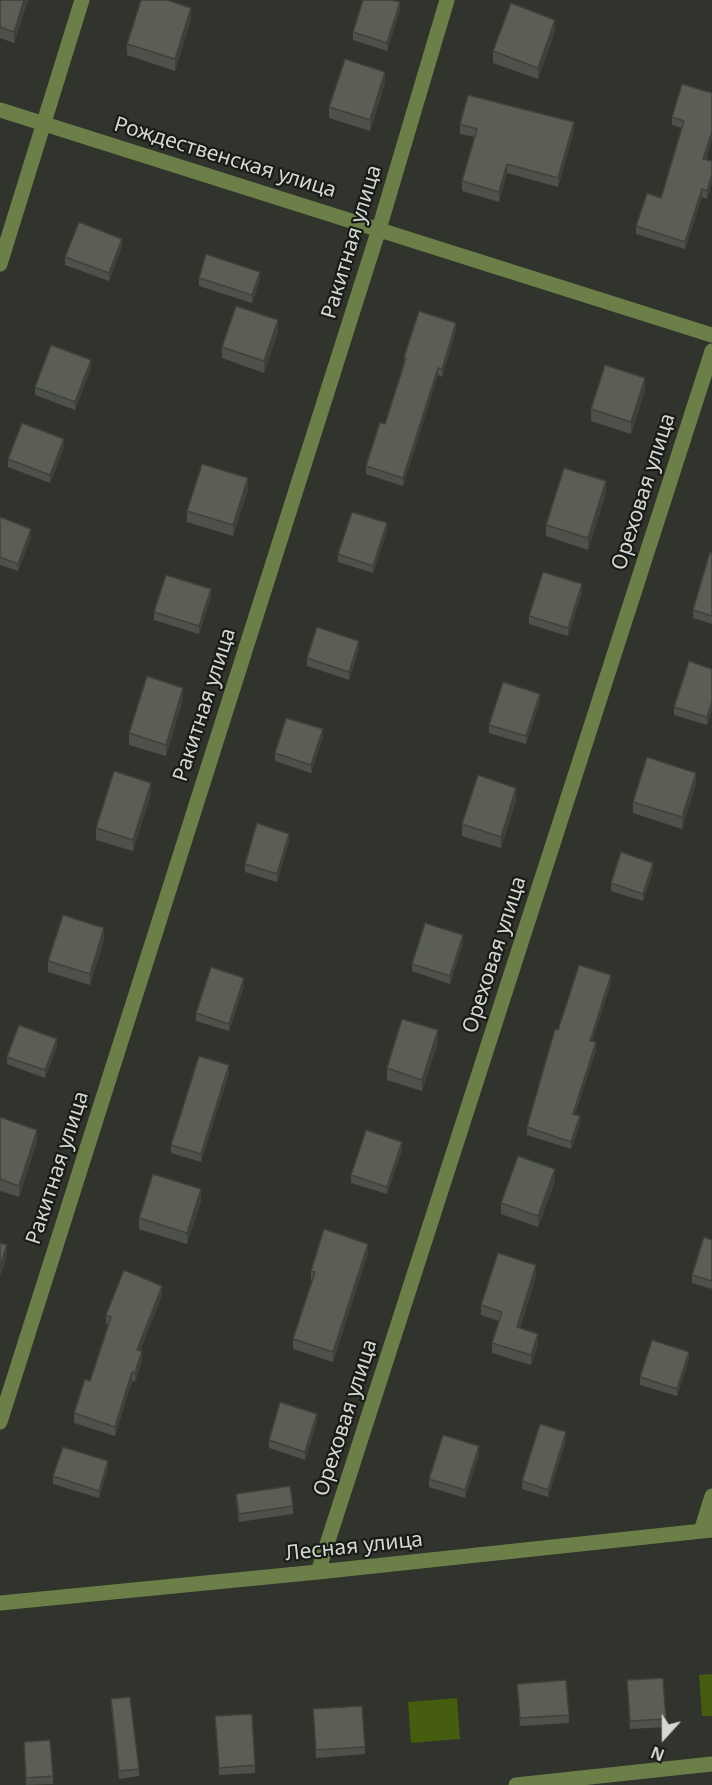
<!DOCTYPE html>
<html>
<head>
<meta charset="utf-8">
<style>
	body { margin:0 }
	#map { position:relative; width:712px; height:1785px; overflow:hidden; background:#31342c; font-family:"Noto Sans",sans-serif }
	canvas { display:block }
	.north { position:absolute; left:634px; top:1707px; width:60px; height:60px; -webkit-text-stroke:4px #191b17; paint-order:stroke; rotate:201deg; font-size:16px; font-weight:700; line-height:24px; text-align:center; color:#d5d7d2 }
	.north::after { content:''; display:block; margin:auto; width:21px; height:27px; background:#d5d7d2; clip-path:polygon(50% 0,100% 100%,50% 72%,0 100%) }
</style>
</head>
<body>
<div id="map">
<canvas width="712" height="1785"></canvas>
<div class="north">N</div>
</div>
<script>
const c = document.querySelector('canvas').getContext('2d');
c.lineJoin = 'round';
function fillPath(path, color) { c.fillStyle = color; c.fill(path, 'evenodd'); }
const toPath = rows => new Path2D(rows.map(r => 'M' + r).join(''));
function strokePath(path, color, width, dash) { c.strokeStyle = color; c.lineWidth = width; c.lineCap = dash ? 'butt' : 'round'; c.setLineDash(dash || []); c.stroke(path); }
function label(font, color, halo, rows, align = 'center') {
  c.font = font + ' "Noto Sans",sans-serif'; c.lineWidth = 4.5; c.setLineDash([]); c.textBaseline = 'middle'; c.strokeStyle = halo; c.fillStyle = color; for (const [text, x, y, turn = 0] of rows) {
    c.save(); c.translate(x, y); c.rotate((+turn || 0) * Math.PI / 180); c.textAlign = isNaN(turn) ? turn : align; if (halo) c.strokeText(text, 0, 0); c.fillText(text, 0, 0); c.restore();
  }
}
const green = toPath([
	[712,1674,712,1716,702,1716,699,1675],
	[457,1698,460,1739,411,1743,408,1702]
]);
const minor = toPath([
	[0,110,712,335],
	[0,264,82,0],
	[0,1422,379,229,447,0],
	[701,1531,712,1496],
	[318,1572,712,351],
	[0,1603,318,1572,712,1530],
	[516,1785,712,1764]
]);
const wall = toPath([
	[0,0,28,0,14,43,0,38],
	[400,10,387,51,353,40,353,32],
	[191,19,175,71,127,55,127,44],
	[555,31,538,79,493,63,493,51],
	[385,83,370,131,329,118,329,107],
	[712,93,712,138,706,159,712,161,712,182,707,199,702,197,685,249,636,234,636,226,661,198,682,128,672,125,672,117],
	[460,124,574,131,558,187,507,173,499,202,462,191,462,181,475,137,460,134],
	[122,246,109,281,65,265,65,257],
	[199,278,260,279,252,303,199,286],
	[456,330,442,377,438,375,403,486,366,474,366,466,385,424,404,363,404,357],
	[278,332,264,373,222,358,222,347],
	[91,368,75,410,35,395,35,387],
	[645,390,631,434,591,421,591,409],
	[64,447,50,483,8,467,8,459],
	[248,490,233,536,187,522,187,511],
	[606,493,588,550,546,536,546,525],
	[0,517,31,537,18,571,0,565],
	[387,531,373,573,338,562,338,554],
	[712,553,712,624,693,618,693,610],
	[582,592,568,636,529,624,529,616],
	[211,597,199,634,154,620,154,612],
	[359,648,349,680,307,666,307,658],
	[712,669,712,709,707,725,674,715,674,707],
	[183,699,166,756,129,745,129,733],
	[540,701,526,744,489,733,489,725],
	[323,737,311,773,275,761,275,753],
	[696,784,682,829,633,813,633,802],
	[151,794,133,851,96,840,96,828],
	[516,800,501,848,462,836,462,824],
	[289,842,277,882,245,872,245,864],
	[653,871,643,901,611,891,611,883],
	[104,940,90,985,48,972,48,961],
	[463,943,450,984,412,971,412,964],
	[611,983,592,1041,596,1050,575,1114,580,1124,571,1149,527,1135,527,1127,558,1030],
	[244,986,229,1031,196,1021,196,1013],
	[438,1042,422,1091,387,1080,387,1068],
	[57,1046,45,1078,7,1064,7,1057],
	[229,1073,201,1162,171,1153,171,1145],
	[0,1117,37,1141,19,1197,0,1191],
	[402,1150,387,1194,351,1183,351,1175],
	[555,1181,538,1227,501,1214,501,1203],
	[201,1201,187,1244,139,1229,139,1218],
	[712,1240,712,1289,692,1283,692,1275],
	[368,1253,333,1362,293,1349,293,1339,312,1281,311,1280,311,1271],
	[536,1276,520,1328,538,1344,531,1365,492,1353,492,1343,499,1321,481,1315,481,1305],
	[162,1295,140,1351,142,1361,135,1382,132,1381,115,1436,74,1423,74,1413,90,1381,108,1325,106,1324,106,1315],
	[689,1359,677,1396,640,1385,640,1377],
	[317,1422,305,1460,269,1448,269,1440],
	[566,1440,548,1497,522,1489,522,1481],
	[479,1454,465,1498,429,1487,429,1479],
	[108,1469,99,1498,53,1484,53,1476],
	[236,1494,293,1506,293,1514,239,1522,236,1502],
	[627,1680,666,1719,666,1727,630,1729],
	[517,1684,569,1715,569,1723,520,1726],
	[111,1699,139,1769,139,1776,119,1779,111,1707],
	[313,1709,365,1747,365,1754,316,1758],
	[215,1716,255,1765,255,1773,219,1775],
	[24,1742,53,1776,53,1784,26,1785]
]);
const shadedWall = toPath([
	[24,0,28,0,14,43,14,32],
	[400,2,400,10,387,51,387,43],
	[191,8,191,19,175,71,175,59],
	[555,20,555,31,538,79,538,68],
	[385,72,385,83,370,131,370,120],
	[574,122,574,131,558,187,558,178],
	[712,131,712,138,703,166,703,159],
	[507,164,507,173,499,202,499,192],
	[712,174,712,182,707,199,707,191],
	[702,189,702,197,685,249,685,242],
	[122,239,122,246,109,281,109,273],
	[260,272,260,279,252,303,252,295],
	[278,320,278,332,264,373,264,361],
	[456,323,456,330,442,377,442,369],
	[91,360,91,368,75,410,75,402],
	[438,368,438,375,403,486,403,478],
	[645,378,645,390,631,434,631,422],
	[64,439,64,447,50,483,50,475],
	[248,478,248,490,233,536,233,525],
	[606,481,606,493,588,550,588,538],
	[387,523,387,531,373,573,373,566],
	[31,529,31,537,18,571,18,564],
	[582,584,582,592,568,636,568,628],
	[211,589,211,597,199,634,199,626],
	[359,641,359,648,349,680,349,672],
	[183,688,183,699,166,756,166,745],
	[540,694,540,701,526,744,526,736],
	[712,701,712,709,707,725,707,717],
	[323,729,323,737,311,773,311,765],
	[696,773,696,784,682,829,682,817],
	[151,783,151,794,133,851,133,840],
	[516,788,516,800,501,848,501,837],
	[289,834,289,842,277,882,277,874],
	[653,863,653,871,643,901,643,894],
	[104,928,104,940,90,985,90,974],
	[463,935,463,943,450,984,450,976],
	[611,975,611,983,590,1048,590,1041],
	[244,978,244,986,229,1031,229,1024],
	[438,1030,438,1042,422,1091,422,1080],
	[57,1039,57,1046,45,1078,45,1070],
	[596,1042,596,1050,573,1121,573,1114],
	[229,1065,229,1073,201,1162,201,1154],
	[580,1116,580,1124,571,1149,571,1142],
	[37,1130,37,1141,19,1197,19,1186],
	[402,1142,402,1150,387,1194,387,1187],
	[555,1169,555,1181,538,1227,538,1216],
	[201,1189,201,1201,187,1244,187,1233],
	[368,1244,368,1253,333,1362,333,1352],
	[7,1245,7,1256,0,1277,0,1266],
	[536,1265,536,1276,517,1337,517,1327],
	[162,1286,162,1295,137,1359,137,1350],
	[538,1334,538,1344,531,1365,531,1355],
	[142,1351,142,1361,135,1382,135,1373],
	[689,1352,689,1359,677,1396,677,1389],
	[132,1372,132,1381,115,1436,115,1427],
	[317,1414,317,1422,305,1460,305,1452],
	[566,1432,566,1440,548,1497,548,1490],
	[479,1446,479,1454,465,1498,465,1490],
	[108,1461,108,1469,99,1498,99,1491]
]);
const building = toPath([
	[0,0,24,0,14,32,0,27,0,0],
	[141,0,167,0,191,8,175,59,127,44,141,0],
	[363,0,392,0,400,2,387,43,353,32,363,0],
	[511,3,555,20,538,68,493,51,511,3],
	[345,59,385,72,370,120,329,107,345,59],
	[682,84,712,93,712,131,703,159,712,161,712,174,707,191,702,189,685,242,636,226,647,193,661,198,684,121,672,117,682,84],
	[468,95,574,122,558,178,507,164,499,192,462,181,477,129,460,124,468,95],
	[79,222,122,239,109,273,65,257,79,222],
	[206,254,260,272,252,295,199,278,206,254],
	[236,306,278,320,264,361,222,347,236,306],
	[419,311,456,323,442,369,438,368,403,478,366,466,380,422,385,424,406,358,404,357,419,311],
	[51,345,91,360,75,402,35,387,51,345],
	[605,365,645,378,631,422,591,409,605,365],
	[22,423,64,439,50,475,8,459,22,423],
	[202,464,248,478,233,525,187,511,202,464],
	[564,468,606,481,588,538,546,525,564,468],
	[352,512,387,523,373,566,338,554,352,512],
	[0,517,31,529,18,564,0,557,0,517],
	[710,552,712,553,712,616,693,610,710,552],
	[543,572,582,584,568,628,529,616,543,572],
	[166,575,211,589,199,626,154,612,166,575],
	[317,627,359,641,349,672,307,658,317,627],
	[689,661,712,669,712,701,707,717,674,707,689,661],
	[147,676,183,688,166,745,129,733,147,676],
	[503,682,540,694,526,736,489,725,503,682],
	[286,718,323,729,311,765,275,753,286,718],
	[647,757,696,773,682,817,633,802,647,757],
	[114,771,151,783,133,840,96,828,114,771],
	[478,775,516,788,501,837,462,824,478,775],
	[257,823,289,834,277,874,245,864,257,823],
	[621,852,653,863,643,894,611,883,621,852],
	[63,915,104,928,90,974,48,961,63,915],
	[425,923,463,935,450,976,412,964,425,923],
	[579,965,611,975,590,1041,596,1042,573,1114,580,1116,571,1142,527,1127,555,1029,558,1030,579,965],
	[211,967,244,978,229,1024,196,1013,211,967],
	[402,1019,438,1030,422,1080,387,1068,402,1019],
	[19,1025,57,1039,45,1070,7,1057,19,1025],
	[199,1056,229,1065,201,1154,171,1145,199,1056],
	[0,1117,37,1130,19,1186,0,1179,0,1117],
	[366,1130,402,1142,387,1187,351,1175,366,1130],
	[518,1156,555,1169,538,1216,501,1203,518,1156],
	[153,1174,201,1189,187,1233,139,1218,153,1174],
	[324,1229,368,1244,333,1352,293,1339,315,1272,311,1271,324,1229],
	[704,1237,712,1240,712,1281,692,1275,704,1237],
	[0,1243,7,1245,0,1266,0,1243],
	[498,1253,536,1265,517,1327,538,1334,531,1355,492,1343,502,1312,481,1305,498,1253],
	[124,1270,162,1286,137,1350,142,1351,135,1373,132,1372,115,1427,74,1413,85,1379,90,1381,111,1317,106,1315,124,1270],
	[652,1340,689,1352,677,1389,640,1377,652,1340],
	[280,1402,317,1414,305,1452,269,1440,280,1402],
	[540,1424,566,1432,548,1490,522,1481,540,1424],
	[443,1435,479,1446,465,1490,429,1479,443,1435],
	[63,1447,108,1461,99,1491,53,1476,63,1447],
	[290,1486,293,1506,239,1514,236,1494,290,1486],
	[663,1678,666,1719,630,1721,627,1680,663,1678],
	[566,1680,569,1715,520,1718,517,1684,566,1680],
	[130,1697,139,1769,119,1771,111,1699,130,1697],
	[362,1706,365,1747,316,1750,313,1709,362,1706],
	[252,1714,255,1765,219,1768,215,1716,252,1714],
	[50,1740,53,1776,26,1778,24,1742,50,1740]
]);
const streetNames = [
	["Рождественская улица",225,158,17],
	["Ракитная улица",352,242,-73],
	["Ореховая улица",644,492,-72],
	["Ракитная улица",205,705,-72],
	["Ореховая улица",495,955,-72],
	["Ракитная улица",58,1168,-72],
	["Ореховая улица",346,1418,-72],
	["Лесная улица",354,1547,-6]
];
fillPath(green, '#465c0e');
strokePath(minor, '#6c7f48', 15);
fillPath(wall, '#4d5149');
fillPath(shadedWall, '#3f423c');
fillPath(building, '#5a5e55');
strokePath(building, '#3f423c', 1.5);
label('21px', '#d5d7d2', '#191b17', streetNames);
</script>
</body>
</html>
